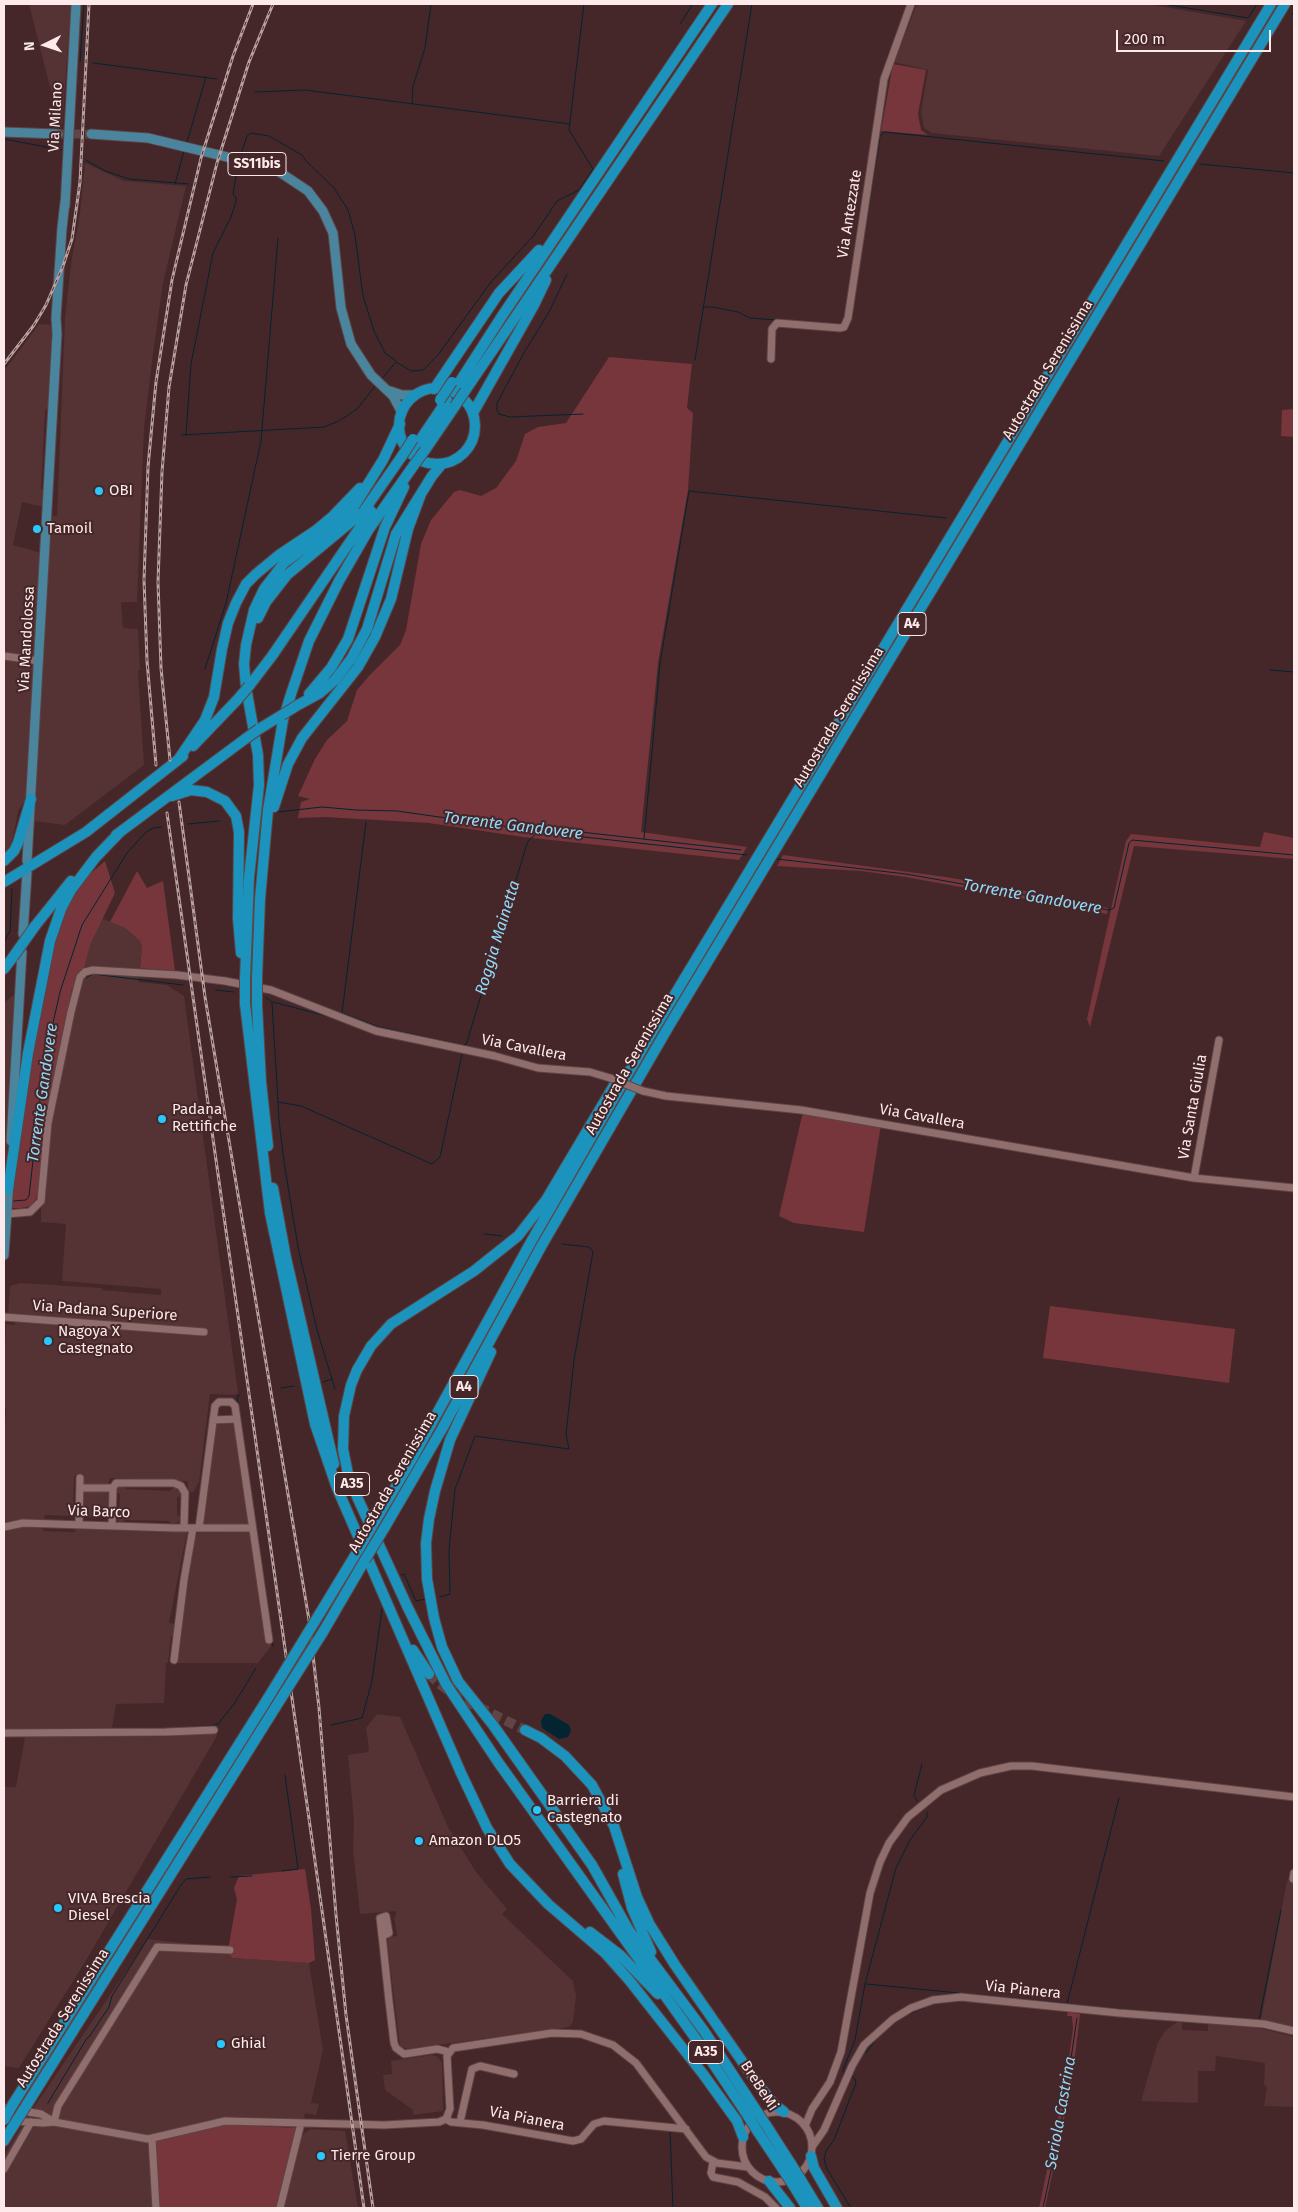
<!DOCTYPE html>
<html>
<head>
<meta charset="utf-8">
<style>
	body { margin:0 }
	#map { position:relative; width:1298px; height:2212px; overflow:hidden; background:#452729; font-family:"Fira Sans",sans-serif }
	canvas { display:block }
	.frame { position:absolute; inset:0; border:5px solid #feeaea; pointer-events:none }
	.north { position:absolute; left:20px; top:20px; width:50px; height:50px; -webkit-text-stroke:4px #452729; paint-order:stroke; rotate:266deg; font-size:14px; font-weight:700; line-height:20px; text-align:center; color:#feeaea }
	.north::after { content:''; display:block; margin:auto; width:18px; height:22px; background:#feeaea; clip-path:polygon(50% 0,100% 100%,50% 72%,0 100%) }
	.scale { position:absolute; left:1116px; top:30px; width:155px; height:22px; box-sizing:border-box; border:2px solid #feeaea; border-top:0; padding-left:6px; font-size:15px; line-height:18px; white-space:nowrap; color:#feeaea; -webkit-text-stroke:4px #452729; paint-order:stroke }
</style>
</head>
<body>
<div id="map">
<canvas width="1298" height="2212"></canvas>
<div class="frame"></div>
<div class="north">N</div>
<div class="scale">200 m</div>
</div>
<script>
const c = document.querySelector('canvas').getContext('2d');
c.lineJoin = 'round';
function fillPath(path, color) { c.fillStyle = color; c.fill(path, 'evenodd'); }
const toPath = rows => new Path2D(rows.map(r => 'M' + r).join(''));
function strokePath(path, color, width, dash) { c.strokeStyle = color; c.lineWidth = width; c.lineCap = dash ? 'butt' : 'round'; c.setLineDash(dash || []); c.stroke(path); }
function label(font, color, halo, rows, align = 'center') {
  c.font = font + ' "Fira Sans",sans-serif'; c.lineWidth = 4; c.setLineDash([]); c.textBaseline = 'middle'; c.strokeStyle = halo; c.fillStyle = color; for (const [text, x, y, turn = 0] of rows) {
    c.save(); c.translate(x, y); c.rotate((+turn || 0) * Math.PI / 180); c.textAlign = isNaN(turn) ? turn : align; if (halo) c.strokeText(text, 0, 0); c.fillText(text, 0, 0); c.restore();
  }
}
const built = toPath([
	[29,4,71,4,62,127,49,83],
	[917,4,1148,4,1246,21,1159,156,932,133,924,128,921,112,928,70,894,62],
	[85,163,124,181,186,186,163,283,153,354,144,428,137,602,121,602,123,628,138,629,140,670,138,671,144,765,65,825,33,821,50,516,57,516,65,318,71,264,80,213],
	[39,324,52,325,48,408,45,410,41,489,43,490,43,507,22,502,13,545,42,553,36,658,4,653,4,371],
	[4,657,36,662,28,796,18,811,11,848,4,855],
	[101,918,125,928,140,941,142,947,138,982,167,985,184,996,238,1393,235,1395,210,1394,199,1482,193,1492,188,1492,188,1481,110,1478,108,1485,83,1485,83,1476,74,1476,73,1516,45,1515,44,1520,20,1519,4,1522,4,1446,6,1408,4,1407,4,1374,6,1324,14,1325,18,1321,108,1327,112,1331,117,1331,117,1329,201,1334,201,1337,206,1337,206,1330,8,1314,10,1286,20,1283,102,1288,102,1290,161,1295,161,1289,62,1281,66,1224,41,1222,41,1207,45,1195,51,1125,68,1046,56,1072,72,988,80,982,91,943],
	[18,991,17,1028,4,1196,4,1003],
	[233,1423,235,1424,249,1521,246,1524,205,1525,203,1523,216,1424],
	[121,1485,124,1485,126,1489,170,1491,175,1486,181,1490,182,1495,177,1498,177,1515,181,1518,180,1521,171,1525,169,1521,125,1520,122,1523,119,1522,115,1515,119,1513,120,1494,116,1492],
	[83,1491,110,1492,109,1518,82,1517],
	[22,1526,43,1527,43,1531,75,1532,76,1529,187,1532,169,1623,176,1624,174,1636,171,1636,168,1663,166,1663,164,1703,116,1704,112,1728,4,1729,4,1529],
	[250,1532,271,1646,258,1663,176,1663,186,1581,196,1535,199,1533],
	[377,1714,400,1717,448,1827,476,1872,507,1909,502,1914,573,1981,576,1996,573,2022,569,2027,407,2049,400,2046,387,1940,389,1937,397,1936,394,1917,396,1917,396,1911,360,1914,353,1850,354,1822,348,1755,368,1752,369,1748,366,1728],
	[172,1734,218,1734,88,1957,19,2068,4,2066,4,1787,16,1787,25,1737,169,1737],
	[1287,1881,1294,1882,1294,2026,1261,2020],
	[148,1939,217,1947,228,1950,232,1958,309,1963,323,2050,311,2103,319,2104,316,2115,305,2113,302,2135,310,2129,345,2131,358,2208,277,2208,295,2128,241,2124,153,2208,4,2208,4,2156,26,2119],
	[1177,2022,1182,2022,1182,2030,1208,2031,1208,2024,1259,2028,1294,2037,1294,2107,1264,2106,1267,2087,1264,2085,1265,2063,1216,2056,1215,2071,1198,2071,1198,2103,1141,2101,1158,2042,1166,2030],
	[432,2055,438,2057,442,2063,443,2111,413,2115,413,2110,385,2090,383,2075,392,2074,391,2061]
]);
const green = toPath([
	[893,64,926,70,918,114,921,130,928,135,881,131],
	[609,357,692,364,687,408,693,413,688,490,658,663,641,832,747,847,739,860,523,837,429,823,325,817,298,818,301,802,310,799,298,796,315,759,327,740,347,721,357,690,369,676,400,645,406,630,421,544,431,520,454,492,460,490,481,496,496,488,516,461,525,434,538,427,566,423],
	[1294,409,1294,437,1281,436,1282,410],
	[1264,832,1294,838,1294,859,1134,846,1090,1027,1087,1019,1126,841,1131,834,1260,847],
	[783,855,946,877,1026,891,1050,899,1108,908,1107,914,906,877,861,871,777,866],
	[105,861,115,893,91,943,80,982,72,988,56,1072,39,1193,32,1206,21,1208,11,1208,24,1100,51,949,60,923,77,885],
	[137,871,147,888,163,881,175,971,140,968,142,947,140,941,125,928,110,922],
	[805,1114,881,1124,864,1232,794,1223,779,1216,802,1116],
	[1050,1306,1235,1329,1229,1383,1043,1358],
	[305,1869,311,1909,315,1960,309,1963,232,1958,228,1950,237,1899,234,1888,239,1876],
	[1068,2012,1080,2014,1072,2082,1045,2208,1039,2208,1066,2080,1073,2028,1072,2016,1067,2016],
	[220,2124,296,2128,277,2208,153,2208,152,2142,205,2126]
]);
const water = toPath([
	[545,1714,550,1714,569,1725,571,1730,568,1737,559,1739,542,1728,541,1721]
]);
const stream = toPath([
	[1163,4,1248,18,1257,4],
	[1292,14,1294,15],
	[680,24,693,4],
	[80,62,84,4],
	[93,63,217,79],
	[255,92,305,90,570,124],
	[412,104,413,86,425,48,431,4],
	[4,139,62,150],
	[187,142,206,77],
	[240,157,247,136,251,133,269,136,302,155,306,161,334,188,348,210,355,235,363,296,374,331,385,353,396,361],
	[86,160,105,171,129,179,189,184],
	[1200,164,1294,173],
	[175,184,184,151],
	[567,274,549,312,525,351,497,403,497,410,499,414,510,417,583,414],
	[855,292,880,136,884,132,1164,161],
	[703,307,713,307,738,312,750,318,776,320],
	[695,360,752,4],
	[381,380,396,362,411,371,423,370,438,355,491,282,534,235,557,201,579,190,593,169,569,130,584,4],
	[182,435,324,427,339,421,357,409,376,385],
	[186,435,191,364,213,253,231,217,236,201,236,197,233,195,238,163],
	[205,669,226,603,261,441,278,238],
	[1270,670,1294,672],
	[278,812,322,807,356,810,397,811,510,827,535,827,557,834,747,855],
	[366,822,342,1013,379,1027,463,1045,466,1044],
	[188,824,220,821],
	[545,828,741,850],
	[644,839,660,663,689,491,946,518],
	[777,859,906,874,1109,910,1114,908,1129,843,1132,840,1294,855],
	[4,942,10,931,12,889],
	[83,979,93,974,183,985],
	[216,990,234,992],
	[265,997,272,1002,279,1120,284,1162,298,1247,317,1330,335,1389],
	[273,1002,330,1017],
	[466,1045,526,847,528,841,536,834],
	[278,1102,301,1106,432,1164,440,1157,462,1054],
	[13,1201,26,1200,29,1196,44,1063,60,992,82,925,127,853,146,832,153,828,162,827],
	[484,1234,502,1236],
	[323,1382,332,1379],
	[281,1388,294,1386],
	[238,1405,237,1397,240,1395],
	[256,1528,273,1646],
	[401,1575,404,1574,416,1601,425,1599],
	[440,1597,450,1594,449,1550,455,1489,475,1436,569,1449,566,1434,574,1360,593,1252,589,1247,562,1244],
	[331,1725,362,1718,372,1681,382,1609],
	[192,1727,211,1726,218,1724,234,1704,256,1668],
	[917,1801,914,1795,922,1764],
	[282,1871,298,1869,285,1775],
	[231,1877,252,1876],
	[866,1984,1062,2003],
	[1067,2004,1119,1798],
	[1067,2004,1141,2011],
	[908,2014,924,2008],
	[1177,2014,1246,2019],
	[1259,2020,1281,1910],
	[866,2053,876,2039],
	[844,2073,843,2070,855,2040,865,1984,896,1868,910,1840,927,1817,927,1812],
	[851,2076,855,2079,856,2083,834,2140,826,2151,824,2159,827,2169,851,2208],
	[48,2103,87,2038,89,2037,109,2007,112,1996,181,1885,186,1879,210,1877],
	[670,2130,673,2208],
	[1043,2208,1062,2119,1077,2018]
]);
const majorTunnel = toPath([
	[58,134,91,134]
]);
const highwayTunnel = toPath([
	[429,1674,441,1685,456,1696,525,1730]
]);
const minor = toPath([
	[771,359,772,329,777,323,840,328,844,327,848,318,884,79,911,4],
	[4,656,39,661],
	[643,1091,666,1096,801,1110,1194,1178,1294,1188],
	[1194,1178,1219,1040],
	[6,1214,30,1212,41,1201,48,1123,71,1012,80,977,85,972,93,970,177,975,225,981,271,990,376,1031,495,1056,538,1068,590,1072,610,1078],
	[4,1317,204,1332],
	[213,1420,237,1419],
	[80,1488,113,1488],
	[79,1524,80,1478],
	[112,1526,113,1488,116,1483,174,1483,181,1486,185,1493,184,1528],
	[4,1527,23,1523,174,1528,252,1528],
	[199,1528,215,1406,219,1402,231,1402,235,1406,269,1640],
	[174,1660,184,1580,193,1528],
	[4,1733,166,1732,214,1730],
	[1293,1879,1294,1873],
	[382,1936,389,1933,386,1916,380,1918,383,1944,389,2001,394,2043,396,2048,404,2054,437,2049,449,2052],
	[4,2108,41,2114,54,2122],
	'742 2147a35 35 0 1 1 70 0a35 35 0 1 1-70 0Z',
	[446,2119,450,2109,447,2056,453,2048,552,2033,581,2034,613,2045,636,2063,706,2157,717,2163,748,2167],
	[446,2119,451,2122,483,2125,573,2141,581,2139,594,2124,604,2121,686,2129],
	[14,2121,43,2123,54,2122,148,2139,225,2121,384,2125,439,2122,446,2119],
	[54,2122,58,2106,157,1947,230,1950],
	[460,2122,472,2069,480,2066,514,2074],
	[805,2126,812,2109,830,2082,841,2052,870,1893,880,1862,889,1843,908,1817,941,1790,980,1773,1011,1766,1032,1766,1294,1797],
	[152,2139,156,2208],
	[812,2147,824,2130,852,2066,864,2045,893,2019,911,2008,933,2000,961,1997,1119,2013,1264,2024,1294,2031],
	[713,2162,711,2173,713,2177,738,2182,765,2197,776,2208],
	[4,2169,31,2122],
	[280,2208,301,2123]
]);
const major = toPath([
	[4,132,58,134],
	[91,134,148,138,248,162,278,171,308,191,323,211,333,233,341,308,351,344,371,375,393,396,402,413],
	[65,206,76,4],
	[390,391,402,395,415,395],
	[27,861,57,334,56,318,62,228,65,202],
	[23,934,27,873],
	[11,1141,22,952],
	[4,1255,9,1182]
]);
const highway = toPath([
	[457,386,502,316,712,4],
	'399 426a38 38 0 1 1 76 0a38 38 0 1 1-76 0Z',
	[434,389,499,293,539,250],
	[465,391,728,4],
	[473,413,534,305,546,280],
	[416,446,447,400],
	[425,450,455,406],
	[258,618,266,602,287,575,363,512,402,456],
	[249,686,272,656,371,511],
	[309,694,331,668,348,639,385,527,404,487],
	[298,705,320,693,335,680,351,659,367,629,396,534,432,476,442,464],
	[259,729,282,715],
	[193,746,237,700],
	[178,760,205,720,214,697,222,649,228,623,236,603,246,584,256,574,279,555,315,531,333,516,360,488],
	[172,796,191,790,207,792,225,801,236,816,239,832,238,919,241,953],
	[274,807,288,764,302,738,358,667,375,637,391,599,408,529,421,494],
	[116,835,245,739],
	[4,861,14,851,18,843,31,799],
	[4,882,86,832,183,756],
	[35,926,71,881],
	[4,969,13,957],
	[257,977,260,899,268,810,283,720,291,694,309,641,339,581,369,529,414,465],
	[245,979,249,878,259,785,258,755,246,687,244,664,246,645,254,610,264,589,284,563,339,522,353,508,383,460,400,424],
	[245,1004,270,1213,315,1424,337,1488,461,1773,487,1828,510,1864,548,1904,605,1953,629,1980,703,2074,737,2121,743,2137],
	[257,1005,261,1082,268,1146],
	[616,1082,546,1200,518,1236,474,1271,391,1324,371,1346,357,1370,351,1385,344,1416,343,1449,348,1474,358,1499,408,1608,446,1684,498,1762,706,2053,748,2116],
	[273,1188,286,1258,334,1464],
	[8,1189,28,1053,50,941,61,909,71,890,96,857,120,832],
	[491,1352,450,1440,435,1491,429,1519,426,1543,427,1579,434,1618,442,1647,458,1681,493,1725,592,1865,628,1929,704,2031,756,2110],
	[380,1513,412,1459,532,1240,648,1039,1271,4],
	[385,1527,442,1429,542,1245,669,1026,1285,4],
	[320,1613,360,1547],
	[323,1632,365,1560],
	[413,1650,429,1674],
	[525,1730,541,1738,565,1756,592,1785,614,1826,637,1897,650,1925,675,1965,760,2087,775,2105,784,2112],
	[623,1874,632,1908,651,1952],
	[590,1932,620,1955,658,1994],
	[13,2104,268,1698],
	[26,2106,275,1708],
	[766,2125,791,2164],
	[758,2132,782,2168],
	[4,2141,12,2128],
	[811,2156,814,2168,837,2208],
	[801,2180,818,2208],
	[769,2181,790,2208],
	[793,2185,807,2208]
]);
const rail = toPath([
	[4,364,34,325,46,305,63,266,72,239,80,182,89,4],
	[170,760,161,668,158,582,162,472,169,387,186,285,217,163,249,62,273,4],
	[156,765,147,661,144,580,148,467,156,382,172,280,201,158,233,56,253,4],
	[179,802,205,997,309,1620,319,1708,336,1915,346,2015,373,2208],
	[167,813,364,2208]
]);
const minorBridge = toPath([
	[610,1078,643,1091]
]);
const highwayBridge = toPath([
	[440,400,452,382],
	[455,406,465,391],
	[402,456,413,439],
	[414,465,425,450],
	[237,700,249,686],
	[282,715,298,705],
	[245,739,259,729],
	[13,957,35,926],
	[257,977,257,1005],
	[245,979,245,1004],
	[360,1547,380,1513],
	[365,1560,385,1527],
	[268,1698,320,1613],
	[275,1708,323,1632],
	[756,2110,766,2125],
	[748,2116,758,2132],
	[4,2120,13,2104],
	[12,2128,26,2106],
	[791,2164,801,2180],
	[782,2168,793,2185]
]);
const markers = [
	[99,491,5,"#28c8ff"],
	[37,529,5,"#28c8ff"],
	[162,1119,5,"#28c8ff"],
	[48,1341,5,"#28c8ff"],
	[537,1810,5,"#28c8ff"],
	[419,1841,5,"#28c8ff"],
	[58,1908,5,"#28c8ff"],
	[221,2044,5,"#28c8ff"],
	[321,2156,5,"#28c8ff"]
];
const shields = [
	[257,164,58],
	[912,624,28],
	[464,1387,28],
	[352,1484,35],
	[706,2052,35]
];
const shieldNames = [
	["SS11bis",257,164],
	["A4",912,624],
	["A4",464,1387],
	["A35",352,1484],
	["A35",706,2052]
];
const streetNames = [
	["Via Milano",56,117,-87],
	["Via Antezzate",850,214,-81],
	["Autostrada Serenissima",1048,370,-59],
	["Via Mandolossa",27,639,-87],
	["Autostrada Serenissima",839,717,-59],
	["Via Cavallera",524,1048,11],
	["Autostrada Serenissima",630,1064,-60],
	["Via Santa Giulia",1193,1107,-80],
	["Via Cavallera",922,1117,10],
	["Via Padana Superiore",105,1311,4],
	["Autostrada Serenissima",393,1482,-60],
	["Via Barco",99,1512,2],
	["Via Pianera",1023,1990,6],
	["Autostrada Serenissima",63,2018,-58],
	["BreBeMi",759,2086,57],
	["Via Pianera",527,2119,11]
];
const poiNames = [
	["OBI",109,491],
	["Tamoil",47,529],
	["Padana",172,1110],
	["Rettifiche",172,1127],
	["Nagoya X",58,1332],
	["Castegnato",58,1349],
	["Barriera di",547,1801],
	["Castegnato",547,1818],
	["Amazon DLO5",429,1841],
	["VIVA Brescia",68,1899],
	["Diesel",68,1916],
	["Ghial",231,2044],
	["Tierre Group",331,2156]
];
const waterNames = [
	["Torrente Gandovere",513,826,7],
	["Torrente Gandovere",1032,897,10],
	["Roggia Mainetta",498,938,-73],
	["Torrente Gandovere",43,1093,-82],
	["Seriola Castrina",1061,2113,-80]
];
fillPath(built, '#553233');
fillPath(green, '#77363b');
fillPath(water, '#032431');
strokePath(stream, '#032431', 1);
strokePath(majorTunnel, '#614446', 9, [9, 4.5]);
strokePath(highwayTunnel, '#614446', 10, [10, 5]);
strokePath(minor, '#5d4445', 9);
strokePath(major, '#5d4445', 11);
strokePath(highway, '#5d4445', 12);
strokePath(minor, '#906e6e', 7);
strokePath(major, '#4a849d', 9);
strokePath(highway, '#1b93bc', 10);
strokePath(rail, '#b9a1a2', 3);
strokePath(rail, '#452729', 1, [4]);
strokePath(minorBridge, '#5d4445', 9, []);
strokePath(highwayBridge, '#5d4445', 12, []);
strokePath(minorBridge, '#906e6e', 7);
strokePath(highwayBridge, '#1b93bc', 10);
for (const [x, y, r, color] of markers) { const dot = new Path2D(); dot.arc(x, y, r, 0, 2 * Math.PI); c.fillStyle = color; c.fill(dot); strokePath(dot, '#452729', 2); }
for (const [x, y, w] of shields) { const box = new Path2D(); box.roundRect(x - w / 2, y - 11.5, w, 23, 4); c.fillStyle = '#452729'; c.fill(box); strokePath(box, '#feeaea', 1); }
label('bold 14px', '#feeaea', null, shieldNames);
label('15px', '#feeaea', '#452729', streetNames);
label('15px', '#feeaea', '#452729', poiNames, 'left');
label('italic 16px', '#90d9f9', '#452729', waterNames);
</script>
</body>
</html>
